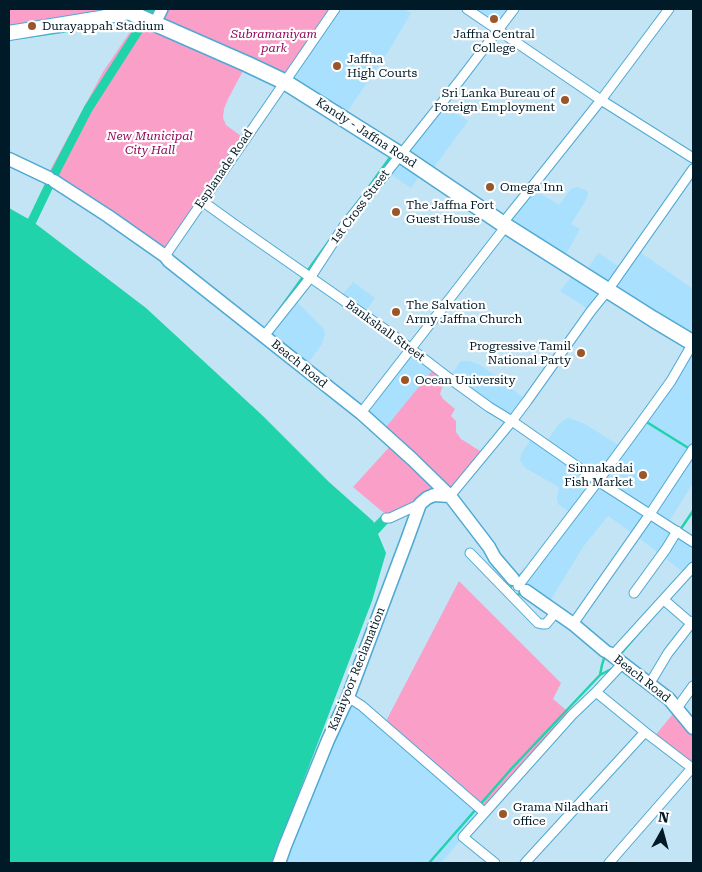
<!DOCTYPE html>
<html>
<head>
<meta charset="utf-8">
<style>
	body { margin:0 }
	#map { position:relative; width:702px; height:872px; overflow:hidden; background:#c3e4f5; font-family:"Roboto Serif",serif }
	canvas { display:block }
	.frame { position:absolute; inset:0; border:10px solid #001a27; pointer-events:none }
	.north { position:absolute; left:637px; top:807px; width:50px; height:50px; -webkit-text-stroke:4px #fff; paint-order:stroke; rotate:7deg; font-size:14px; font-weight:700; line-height:20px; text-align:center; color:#001a27 }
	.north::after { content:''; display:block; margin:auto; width:18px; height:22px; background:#001a27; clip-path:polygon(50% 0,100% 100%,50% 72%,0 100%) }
</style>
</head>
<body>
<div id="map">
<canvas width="702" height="872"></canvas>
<div class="frame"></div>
<div class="north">N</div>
</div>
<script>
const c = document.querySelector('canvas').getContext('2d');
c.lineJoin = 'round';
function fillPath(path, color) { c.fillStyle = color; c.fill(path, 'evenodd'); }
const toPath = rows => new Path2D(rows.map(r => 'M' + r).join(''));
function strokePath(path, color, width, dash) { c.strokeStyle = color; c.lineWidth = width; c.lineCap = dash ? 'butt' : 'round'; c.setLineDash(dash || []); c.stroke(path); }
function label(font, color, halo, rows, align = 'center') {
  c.font = font + ' "Roboto Serif",serif'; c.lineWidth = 4.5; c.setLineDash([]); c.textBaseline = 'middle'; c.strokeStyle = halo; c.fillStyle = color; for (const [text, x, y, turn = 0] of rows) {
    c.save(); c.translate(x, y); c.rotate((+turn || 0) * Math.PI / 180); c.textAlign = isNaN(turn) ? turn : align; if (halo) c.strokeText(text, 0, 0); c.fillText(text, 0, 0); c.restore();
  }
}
const built = toPath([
	[335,9,403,9,411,13,389,50,343,118,285,82],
	[467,9,514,9,499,30],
	[440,104,468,121,429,174,423,170,411,188,387,172],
	[577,187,585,190,588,192,588,195,585,202,571,224,580,229,562,261,502,224,531,188,559,205,571,189],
	[637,250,693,289,693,483,667,525,693,542,693,567,687,575,635,535,608,516,583,547,547,606,518,586,573,514,558,504,557,497,559,488,557,486,527,469,523,465,520,461,521,454,533,436,545,444,558,425,564,420,568,418,572,419,585,424,623,448,691,346,609,290,591,311,560,291,577,270,584,274,598,253,623,269],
	[353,282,375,298,363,315,339,298],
	[294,299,324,329,325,334,322,344,304,368,264,336],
	[410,348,435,367,382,432,361,413],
	[461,361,469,361,478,364,499,378,527,401,512,421,449,378],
	[347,696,484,812,441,863,277,863]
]);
const green = toPath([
	[9,9,130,9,9,33],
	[162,9,335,9,285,82,247,64,238,80,228,99,224,109,223,118,226,125,245,139,165,256,47,176,103,72,140,17,155,23],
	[435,367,449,378,443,385,440,394,443,399,455,409,451,416,456,421,456,432,461,439,485,454,450,496,390,518,353,487,393,443,382,432],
	[459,581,561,683,553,699,572,715,484,812,384,725],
	[677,709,693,728,693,769,653,738]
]);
const water = toPath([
	[9,208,32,221,146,308,263,416,329,482,373,521,374,523,382,515,389,522,378,534,386,553,372,601,272,863,9,863]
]);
const stream = toPath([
	[20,38,75,30,91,26],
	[358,202,391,156],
	[271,321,329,241],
	[645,421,690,449,690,450],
	[680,530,693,511],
	[517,579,525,570],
	[513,583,510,588,512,592,518,595,522,591],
	[619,656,643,628],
	[600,675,602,665,605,655],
	[429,863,512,768,600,675,615,667]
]);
const canal = toPath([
	[32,221,57,169,88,109,143,23,151,9]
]);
const minor = toPath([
	[467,9,601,100,693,158],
	[202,201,241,229,393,335,449,378,489,407,512,421,598,481,693,542],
	[502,224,531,188,601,100,669,9],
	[165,256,335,9],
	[264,336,310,278,344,226,460,80,514,9],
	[361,413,506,226],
	[450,496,512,421,527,401,591,311,608,290,693,169],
	[386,518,390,518,420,504],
	[470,553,538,623,542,624,546,624,556,612],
	[518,586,598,481,645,417,671,381,693,343],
	[634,593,666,549,677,531],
	[664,600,693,625],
	[573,624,650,514,693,449],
	[612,656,693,567],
	[653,678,668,653,693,621],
	[596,692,645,732,692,768,609,863],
	[348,697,362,706,484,812],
	[680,704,693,686],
	[495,863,463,837,572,715,596,692,623,663],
	[525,863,645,732]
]);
const tertiary = toPath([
	[155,23,162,9]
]);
const secondary = toPath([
	[9,159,49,178],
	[54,181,108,216,165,256,169,261,361,413,412,459,450,496,489,547,495,558,513,579],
	[526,591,573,624,605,651],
	[609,653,669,699,693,728],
	[279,863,285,846,328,740,348,697,407,540,420,504,427,498,434,495,450,496]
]);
const primary = toPath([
	[9,33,94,19,130,12]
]);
const trunk = toPath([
	[130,9,130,12,140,17,247,64,285,82,401,155,506,226,653,319,693,343]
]);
const markers = [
	[494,19,5,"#9a5629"],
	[32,26,5,"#9a5629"],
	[337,66,5,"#9a5629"],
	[565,100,5,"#9a5629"],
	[490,187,5,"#9a5629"],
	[396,212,5,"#9a5629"],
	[396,312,5,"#9a5629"],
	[581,353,5,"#9a5629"],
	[405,380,5,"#9a5629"],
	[643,475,5,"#9a5629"],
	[503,814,5,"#9a5629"]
];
const poiNames = [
	["Durayappah Stadium",42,26],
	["Jaffna Central",494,34,"center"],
	["College",494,48,"center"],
	["Jaffna",347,59],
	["High Courts",347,73],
	["Sri Lanka Bureau of",555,93,"right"],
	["Foreign Employment",555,107,"right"],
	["Omega Inn",500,187],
	["The Jaffna Fort",406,205],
	["Guest House",406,219],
	["The Salvation",406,305],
	["Army Jaffna Church",406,319],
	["Progressive Tamil",571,346,"right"],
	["National Party",571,360,"right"],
	["Ocean University",415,380],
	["Sinnakadai",633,468,"right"],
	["Fish Market",633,482,"right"],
	["Grama Niladhari",513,807],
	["office",513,821]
];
const parkNames = [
	["Subramaniyam",274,34],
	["park",274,48],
	["New Municipal",150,136],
	["City Hall",150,150]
];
const streetNames = [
	["Kandy - Jaffna Road",366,133,33],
	["Esplanade Road",224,169,-56],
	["1st Cross Street",360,207,-53],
	["Bankshall Street",385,331,36],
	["Beach Road",299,364,39],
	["Karaiyoor Reclamation",357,669,-68],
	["Beach Road",642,679,38]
];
fillPath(built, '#a8e0fd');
fillPath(green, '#f99fc8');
fillPath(water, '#21d3aa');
strokePath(stream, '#21d3aa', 2.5);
strokePath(canal, '#21d3aa', 9);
strokePath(minor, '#4ea9d3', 11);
strokePath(tertiary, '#4ea9d3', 14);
strokePath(secondary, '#4ea9d3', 15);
strokePath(primary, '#4ea9d3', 16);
strokePath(trunk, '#4ea9d3', 18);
strokePath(minor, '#fff', 9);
strokePath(tertiary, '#fff', 11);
strokePath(secondary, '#fff', 12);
strokePath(primary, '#fff', 14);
strokePath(trunk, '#fff', 15);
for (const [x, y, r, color] of markers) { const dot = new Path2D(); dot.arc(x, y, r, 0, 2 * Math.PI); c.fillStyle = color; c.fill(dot); strokePath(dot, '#fff', 2); }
label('12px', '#001a27', '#fff', poiNames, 'left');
label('italic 12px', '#91075c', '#fff', parkNames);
label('12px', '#001a27', '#fff', streetNames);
</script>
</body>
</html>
